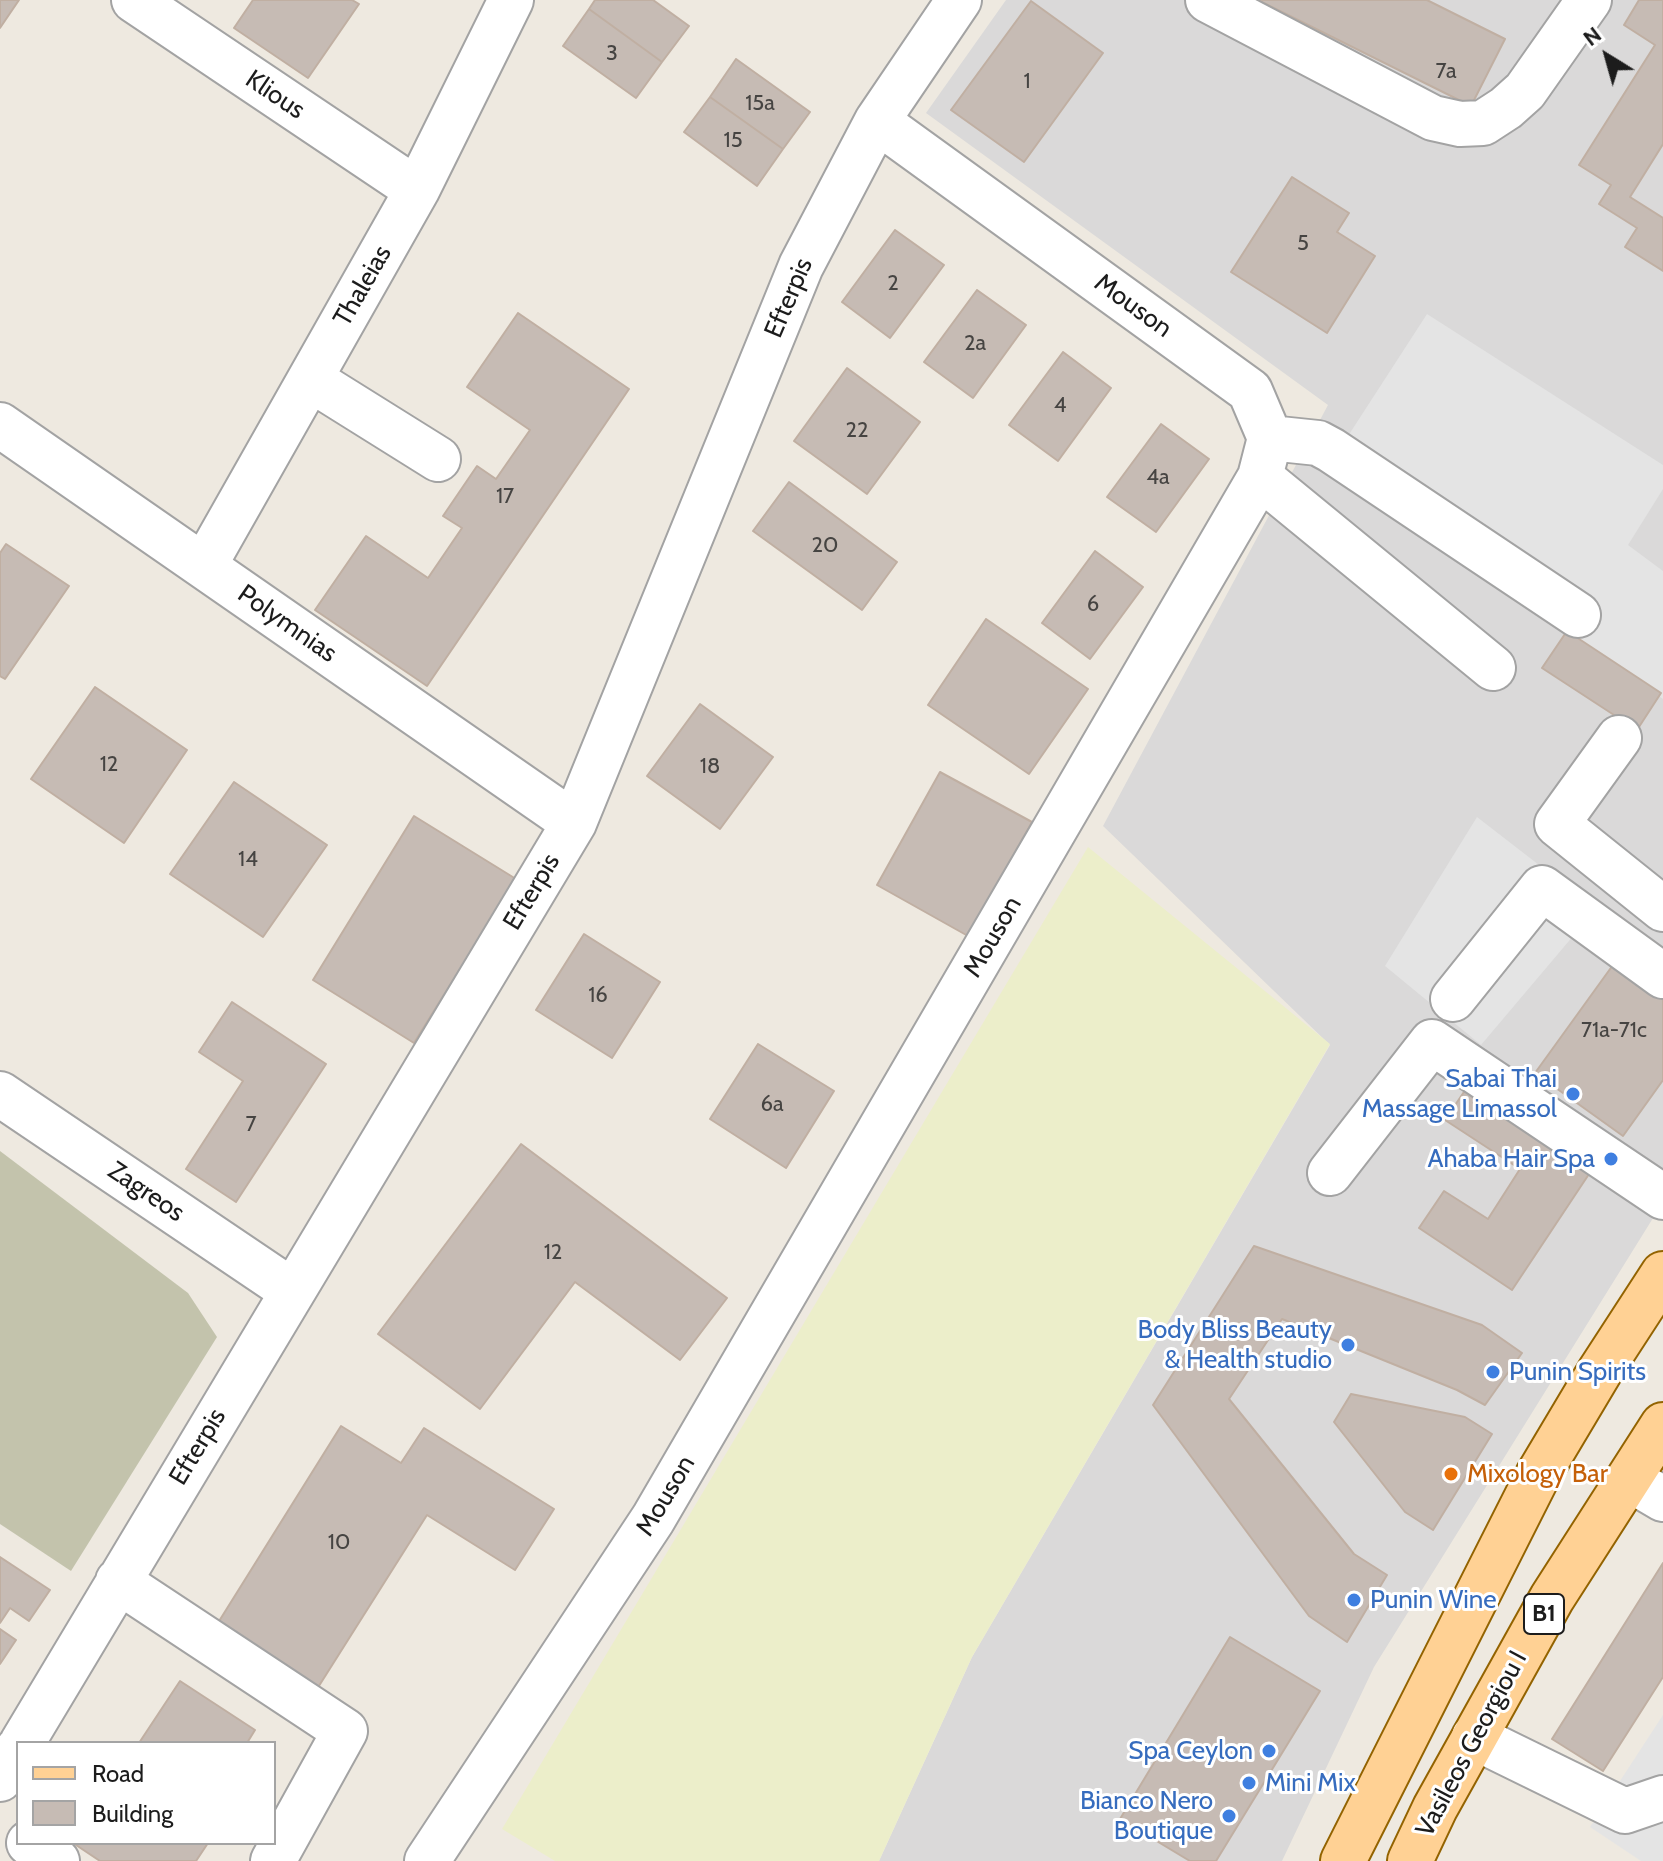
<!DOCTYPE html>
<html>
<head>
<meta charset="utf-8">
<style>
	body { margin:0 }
	#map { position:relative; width:1663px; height:1861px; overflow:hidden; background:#eee9e0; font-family:Cabin,sans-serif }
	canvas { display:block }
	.legend { position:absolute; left:16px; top:1741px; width:260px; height:104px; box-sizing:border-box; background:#fff; border:2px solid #a4a4a4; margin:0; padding:10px 14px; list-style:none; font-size:24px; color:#1c1c1c }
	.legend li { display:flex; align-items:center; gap:16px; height:40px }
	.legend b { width:40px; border:2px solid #a4a4a4 }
	.north { position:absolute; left:1567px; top:16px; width:80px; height:80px; -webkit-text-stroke:6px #fff; paint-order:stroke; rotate:323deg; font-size:22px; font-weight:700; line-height:32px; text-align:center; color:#1c1c1c }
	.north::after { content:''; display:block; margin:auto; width:28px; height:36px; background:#1c1c1c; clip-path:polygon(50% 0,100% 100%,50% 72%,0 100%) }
</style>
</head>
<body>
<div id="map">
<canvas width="1663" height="1861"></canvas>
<ul class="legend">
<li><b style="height:10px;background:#ffd194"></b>Road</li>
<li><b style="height:22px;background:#c6bbb4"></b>Building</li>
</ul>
<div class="north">N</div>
</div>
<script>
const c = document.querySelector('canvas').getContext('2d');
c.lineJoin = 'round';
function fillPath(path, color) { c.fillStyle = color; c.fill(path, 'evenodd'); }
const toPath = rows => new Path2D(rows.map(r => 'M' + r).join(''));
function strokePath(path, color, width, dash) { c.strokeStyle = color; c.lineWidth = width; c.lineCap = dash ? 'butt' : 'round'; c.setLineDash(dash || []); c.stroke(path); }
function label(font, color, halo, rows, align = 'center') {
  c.font = font + ' Cabin,sans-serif'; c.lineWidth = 6; c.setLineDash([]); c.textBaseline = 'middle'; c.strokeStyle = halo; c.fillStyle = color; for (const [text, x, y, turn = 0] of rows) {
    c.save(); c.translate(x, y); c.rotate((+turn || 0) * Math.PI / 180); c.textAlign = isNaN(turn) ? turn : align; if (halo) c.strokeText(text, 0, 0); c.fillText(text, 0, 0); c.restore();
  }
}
const residential = toPath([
	[1006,0,1663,0,1663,1202,1374,1667,1282,1861,879,1861,972,1657,1330,1045,1103,826,1328,405,926,113]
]);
const construction = toPath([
	[0,1151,188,1293,217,1337,71,1571,0,1524]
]);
const farmland = toPath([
	[1088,847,1330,1044,972,1657,879,1861,555,1861,502,1829]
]);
const parking = toPath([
	[1427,314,1663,465,1663,489,1628,545,1663,571,1663,699,1326,470],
	[1477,817,1596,909,1481,1045,1385,966],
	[1663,1715,1663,1861,1641,1861,1590,1827]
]);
const building = toPath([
	[0,0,19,0,0,28,0,0],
	[253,0,352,0,359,4,308,78,234,28,253,0],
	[595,0,653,0,689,26,662,62,589,9,595,0],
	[1258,0,1427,0,1505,39,1471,106,1258,0],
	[1639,0,1663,0,1663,144,1630,197,1663,218,1663,271,1625,247,1637,228,1599,204,1611,185,1579,165,1655,45,1624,25,1639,0],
	[1031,1,1103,53,1024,162,951,110,1031,1],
	[589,9,662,62,636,98,563,46,589,9],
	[736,59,810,112,783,149,710,97,736,59],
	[710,97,783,149,757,186,684,132,710,97],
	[1292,177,1349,213,1337,232,1375,256,1327,333,1231,272,1292,177],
	[895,230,944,265,890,338,842,302,895,230],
	[977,290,1026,325,973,398,924,362,977,290],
	[518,313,629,389,427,686,315,610,366,536,428,578,462,528,443,516,477,466,496,479,530,430,467,387,518,313],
	[1063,352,1111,388,1058,461,1009,425,1063,352],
	[847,368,920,422,867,494,794,441,847,368],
	[1161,424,1209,459,1156,532,1107,497,1161,424],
	[789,482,897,562,862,610,753,531,789,482],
	[6,544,69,586,5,679,0,676,0,553,6,544],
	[1095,551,1143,587,1090,659,1042,623,1095,551],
	[986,619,1088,689,1029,774,928,705,986,619],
	[1567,631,1661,693,1637,730,1542,668,1567,631],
	[95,687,187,750,124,843,31,779,95,687],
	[700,704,773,757,720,829,647,776,700,704],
	[940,772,1032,822,968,936,877,885,940,772],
	[234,782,327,845,263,937,170,874,234,782],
	[414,816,516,879,414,1043,313,980,414,816],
	[584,934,660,982,612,1058,536,1010,584,934],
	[1618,958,1663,990,1663,1080,1623,1136,1535,1073,1618,958],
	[232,1002,326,1064,236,1202,186,1169,243,1081,199,1052,232,1002],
	[758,1044,834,1091,786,1168,710,1119,758,1044],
	[1470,1083,1595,1165,1512,1290,1419,1228,1444,1191,1488,1219,1520,1169,1445,1120,1470,1083],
	[521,1144,727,1298,680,1360,575,1282,480,1409,378,1334,521,1144],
	[1254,1246,1482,1325,1522,1353,1485,1405,1457,1390,1282,1319,1229,1399,1354,1554,1387,1575,1347,1642,1309,1616,1153,1405,1254,1246],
	[1351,1394,1465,1417,1492,1434,1433,1530,1405,1512,1334,1422,1351,1394],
	[341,1426,401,1463,424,1428,554,1509,515,1570,427,1515,317,1689,216,1626,341,1426],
	[0,1557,50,1590,29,1621,10,1608,0,1623,0,1557],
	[1663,1563,1663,1677,1603,1771,1552,1739,1663,1563],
	[0,1629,16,1640,0,1664,0,1629],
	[1230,1637,1320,1691,1216,1861,1190,1861,1120,1819,1230,1637],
	[180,1681,255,1730,247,1743,139,1743,180,1681],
	[73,1843,208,1843,196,1861,100,1861,73,1843]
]);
const minor = toPath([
	[134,0,417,190],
	[1208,0,1433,118,1460,124,1483,123,1506,108,1525,91,1589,0],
	[310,379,438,459],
	[0,425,574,823],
	[1270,438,1318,443,1331,450,1578,615],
	[1260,477,1493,668],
	[204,566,417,190,511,0],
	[1619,738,1557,824,1663,909],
	[1453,999,1542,888,1663,976],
	[0,1094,292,1291],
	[1330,1173,1432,1042,1663,1197],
	[1629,1479,1663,1499],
	[118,1581,345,1731,273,1861],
	[1474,1737,1625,1811,1663,1798],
	[22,1743,574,823,801,266,877,121,959,0],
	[0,1779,18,1749],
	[29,1843,57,1861],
	[427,1861,653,1519,1260,477,1270,438,1250,391,877,121]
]);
const major = toPath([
	[1343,1861,1538,1475,1600,1371,1663,1274],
	[1410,1861,1435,1808,1552,1598,1663,1425]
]);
const markers = [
	[1573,1094,8,"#3f7fe0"],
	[1611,1159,8,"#3f7fe0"],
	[1348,1345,8,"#3f7fe0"],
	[1493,1372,8,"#3f7fe0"],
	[1451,1474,8,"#e8710a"],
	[1354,1600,8,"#3f7fe0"],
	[1269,1751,8,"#3f7fe0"],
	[1249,1783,8,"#3f7fe0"],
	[1229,1816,8,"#3f7fe0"]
];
const numberNames = [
	["3",612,54],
	["7a",1446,72],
	["1",1027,82],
	["15a",760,104],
	["15",733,141],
	["5",1303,244],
	["2",893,284],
	["2a",975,344],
	["4",1060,406],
	["22",857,431],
	["4a",1158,478],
	["17",505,497],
	["20",825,546],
	["6",1093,605],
	["12",109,765],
	["18",710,767],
	["14",248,860],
	["16",598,996],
	["71a-71c",1614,1031],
	["6a",772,1105],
	["7",251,1125],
	["12",553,1253],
	["10",339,1543]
];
const shields = [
	[1544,1614,40]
];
const shieldNames = [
	["B1",1544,1614]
];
const streetNames = [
	["Klious",275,95,34],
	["Thaleias",363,286,-60],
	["Efterpis",789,298,-67],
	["Mouson",1133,306,36],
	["Polymnias",287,624,35],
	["Efterpis",532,892,-59],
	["Mouson",993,937,-60],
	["Zagreos",146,1192,34],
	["Efterpis",198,1447,-59],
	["Mouson",666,1496,-59],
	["Vasileos Georgiou I",1472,1744,-62]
];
const shopNames = [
	["Sabai Thai",1557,1079],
	["Massage Limassol",1557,1109],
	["Ahaba Hair Spa",1595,1159],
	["Body Bliss Beauty",1332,1330],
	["& Health studio",1332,1360],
	["Punin Spirits",1509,1372,"left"],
	["Punin Wine",1370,1600,"left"],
	["Spa Ceylon",1253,1751],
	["Mini Mix",1265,1783,"left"],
	["Bianco Nero",1213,1801],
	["Boutique",1213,1831]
];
const foodNames = [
	["Mixology Bar",1467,1474]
];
fillPath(residential, '#dad9d9');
fillPath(construction, '#c3c3ac');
fillPath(farmland, '#eceeca');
fillPath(parking, '#e4e4e4');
fillPath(building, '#c6bbb4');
strokePath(building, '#c0afa2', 2);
strokePath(minor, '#a3a3a3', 48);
strokePath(major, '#936300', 48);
strokePath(minor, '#fff', 44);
strokePath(major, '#ffd194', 44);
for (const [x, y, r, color] of markers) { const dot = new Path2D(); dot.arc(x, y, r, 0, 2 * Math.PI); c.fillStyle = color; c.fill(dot); strokePath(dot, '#fff', 3); }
label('22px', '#464442', null, numberNames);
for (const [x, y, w] of shields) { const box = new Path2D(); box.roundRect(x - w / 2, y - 20, w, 40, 6); c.fillStyle = '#fff'; c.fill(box); strokePath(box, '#1c1c1c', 2); }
label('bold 24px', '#1c1c1c', null, shieldNames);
label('26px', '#1c1c1c', '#fff', streetNames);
label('26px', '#366cbe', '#fff', shopNames, 'right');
label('26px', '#c56008', '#fff', foodNames, 'left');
</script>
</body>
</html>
